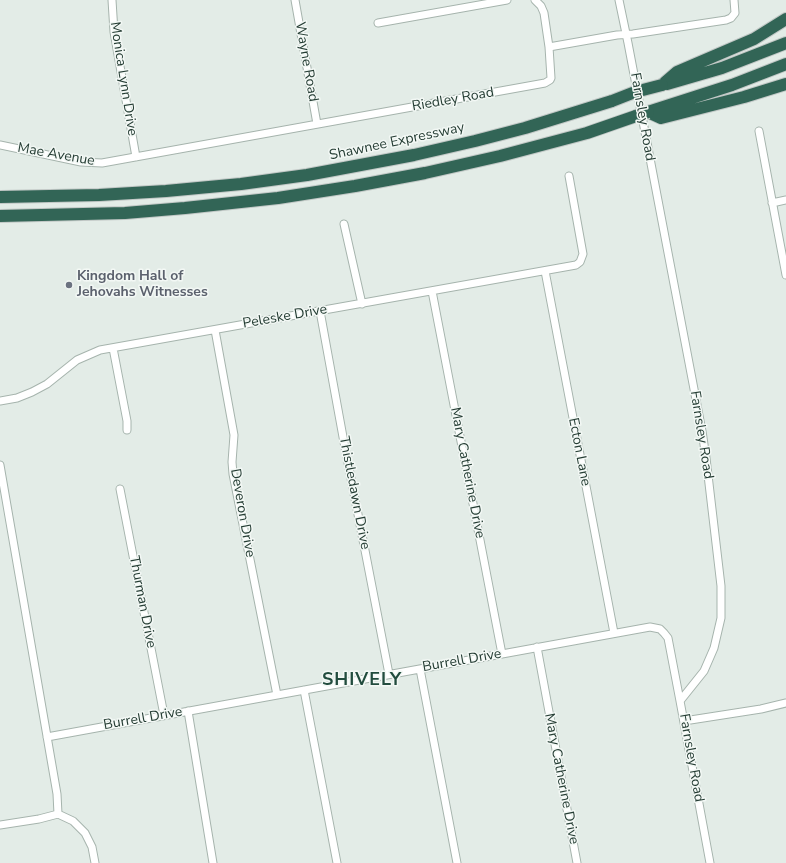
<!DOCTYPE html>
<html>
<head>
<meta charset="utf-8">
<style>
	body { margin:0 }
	canvas { display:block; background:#e3ece7 }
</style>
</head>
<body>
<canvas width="786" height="863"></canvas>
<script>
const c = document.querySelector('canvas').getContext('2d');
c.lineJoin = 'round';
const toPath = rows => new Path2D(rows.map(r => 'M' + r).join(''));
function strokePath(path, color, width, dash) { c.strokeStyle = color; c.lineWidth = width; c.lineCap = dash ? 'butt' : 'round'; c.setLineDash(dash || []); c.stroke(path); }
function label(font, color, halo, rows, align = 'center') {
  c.font = font + ' "Nunito Sans",sans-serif'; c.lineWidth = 3; c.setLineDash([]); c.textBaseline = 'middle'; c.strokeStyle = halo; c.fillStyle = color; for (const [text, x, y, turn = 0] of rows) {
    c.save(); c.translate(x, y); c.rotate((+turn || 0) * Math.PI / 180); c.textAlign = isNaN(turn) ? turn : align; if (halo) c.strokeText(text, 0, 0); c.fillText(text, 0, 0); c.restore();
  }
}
const street = toPath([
	[112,0,114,32,136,157],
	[295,0,317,124],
	[619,0,628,43,702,431,706,458,721,586,721,618,714,648,704,671,680,701,710,863],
	[378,23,507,0],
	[549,47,617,35,633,34,726,20,731,18,735,13,734,0],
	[759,131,786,275],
	[0,145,81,162,102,163,545,83,550,80,551,78,549,47,544,13,541,6,535,0],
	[772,203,786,200],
	[344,224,362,304],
	[545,271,614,633],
	[432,291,502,654],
	[320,311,343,437,389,674],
	[215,330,234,435,232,462,233,474,277,695],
	[113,348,127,421,127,430],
	[0,401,17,398,32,392,47,384,77,360,100,350,576,265,580,262,583,254,569,176],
	[0,465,57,794,58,814],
	[120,489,164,715],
	[537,647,577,863],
	[420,669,457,863],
	[304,690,337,863],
	[188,711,213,863],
	[684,721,761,709,786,703],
	[47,737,650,627,660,629,664,633,668,638,680,701],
	[0,825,39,819,58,814,73,821,85,833,92,847,95,863]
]);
const highway = toPath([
	[667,84,722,68,786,43],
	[662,85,677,72,754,39,786,19],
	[648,112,732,85,786,64],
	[648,112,661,118,744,97,786,84],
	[0,197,99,195,166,191,241,184,307,175,414,155,475,141,525,128,612,101],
	[0,216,125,213,185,208,278,198,355,186,425,173,500,156,587,133,636,116]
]);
const highwayBridge = toPath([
	[612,101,635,92,662,85],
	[636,116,648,112]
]);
const markers = [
	[69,285,4,"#6b7280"]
];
const streetNames = [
	["Wayne Road",306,62,80],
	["Monica Lynn Drive",123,79,81],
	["Riedley Road",453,100,-10],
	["Farnsley Road",642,117,80],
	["Shawnee Expressway",397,142,-12],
	["Mae Avenue",56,155,10],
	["Peleske Drive",285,317,-10],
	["Farnsley Road",701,435,81],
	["Ecton Lane",579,452,79],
	["Mary Catherine Drive",467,473,79],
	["Thistledawn Drive",354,493,79],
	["Deveron Drive",242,513,80],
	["Thurman Drive",142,602,79],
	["Burrell Drive",462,661,-10],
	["Burrell Drive",143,719,-10],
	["Farnsley Road",691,758,80],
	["Mary Catherine Drive",561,779,79]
];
const worshipNames = [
	["Kingdom Hall of",77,277],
	["Jehovahs Witnesses",77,293]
];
const districtNames = [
	["SHIVELY",362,681]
];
strokePath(street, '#a6b4ad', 9);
strokePath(highway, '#c2c8c6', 14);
strokePath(street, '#fff', 7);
strokePath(highway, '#326556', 12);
strokePath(highwayBridge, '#c2c8c6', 14, []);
strokePath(highwayBridge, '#326556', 12);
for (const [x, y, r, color] of markers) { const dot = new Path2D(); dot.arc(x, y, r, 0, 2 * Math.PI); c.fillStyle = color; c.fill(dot); strokePath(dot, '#f3f8f5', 1.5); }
label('14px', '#243c33', '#f3f8f5', streetNames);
label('bold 14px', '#5b616d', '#f3f8f5', worshipNames, 'left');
c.letterSpacing = '1px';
label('bold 18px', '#224c3e', '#f3f8f5', districtNames);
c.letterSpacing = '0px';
</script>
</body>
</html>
